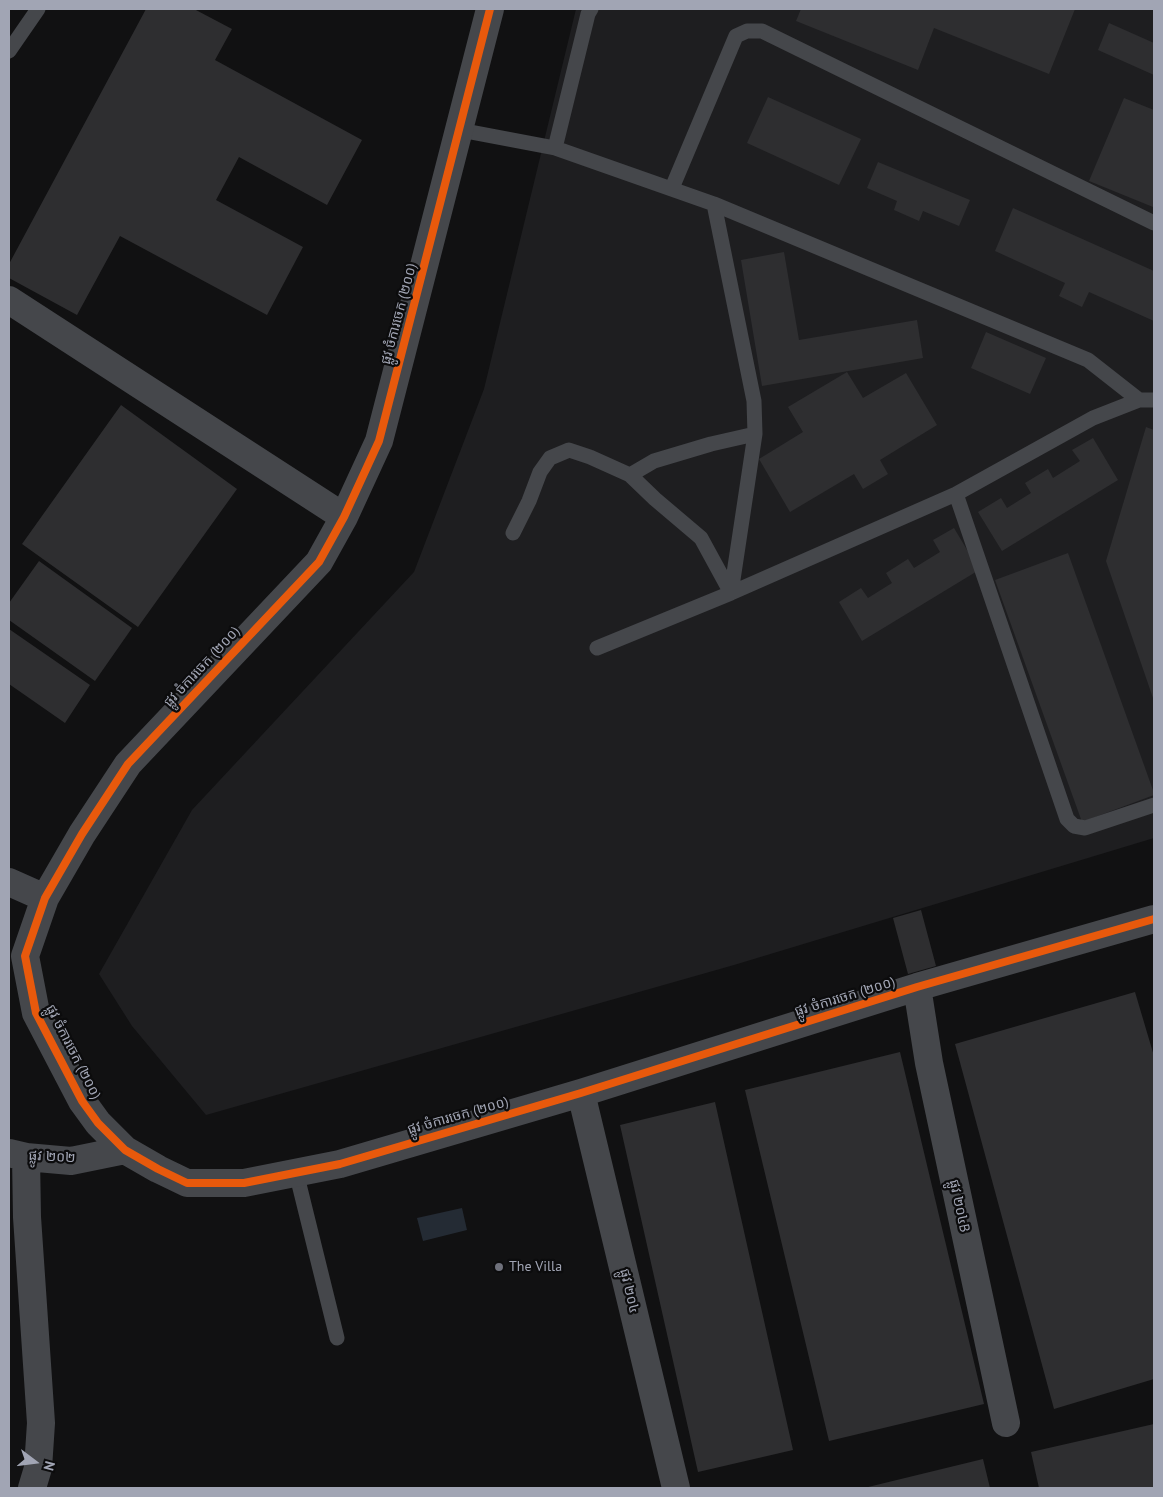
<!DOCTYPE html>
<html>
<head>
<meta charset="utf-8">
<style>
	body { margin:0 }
	#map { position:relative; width:1163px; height:1497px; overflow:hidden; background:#111112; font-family:"PT Sans",sans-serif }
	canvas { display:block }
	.frame { position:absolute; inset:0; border:10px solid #a1a5b4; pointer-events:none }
	.north { position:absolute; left:10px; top:1437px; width:50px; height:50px; -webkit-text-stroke:4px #0c0c0d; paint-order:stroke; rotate:105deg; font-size:14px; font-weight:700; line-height:20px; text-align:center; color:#a1a5b4 }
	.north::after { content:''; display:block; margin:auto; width:18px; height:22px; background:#a1a5b4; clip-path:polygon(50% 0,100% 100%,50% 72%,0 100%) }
</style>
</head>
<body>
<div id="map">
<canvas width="1163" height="1497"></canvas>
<div class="frame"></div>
<div class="north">N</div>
</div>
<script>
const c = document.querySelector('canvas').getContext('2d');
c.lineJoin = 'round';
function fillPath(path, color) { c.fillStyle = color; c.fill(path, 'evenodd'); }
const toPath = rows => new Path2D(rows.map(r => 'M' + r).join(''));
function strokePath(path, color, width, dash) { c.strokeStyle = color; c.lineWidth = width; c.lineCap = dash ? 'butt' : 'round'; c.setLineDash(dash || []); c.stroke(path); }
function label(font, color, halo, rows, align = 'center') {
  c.font = font + ' "PT Sans","Noto Sans Khmer",sans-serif'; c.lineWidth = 4.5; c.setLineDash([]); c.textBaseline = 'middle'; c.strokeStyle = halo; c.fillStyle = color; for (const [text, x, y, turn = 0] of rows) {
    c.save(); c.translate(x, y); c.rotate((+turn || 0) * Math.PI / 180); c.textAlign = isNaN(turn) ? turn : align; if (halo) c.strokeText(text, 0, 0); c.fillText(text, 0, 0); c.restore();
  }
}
const built = toPath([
	[576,9,1154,9,1154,838,734,965,206,1115,132,1026,99,974,192,810,414,572,484,389]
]);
const water = toPath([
	[462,1208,467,1230,423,1241,417,1218]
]);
const building = toPath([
	[146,9,194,9,232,29,215,60,362,140,327,205,239,157,216,200,303,247,267,315,120,236,77,315,9,278,9,264],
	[801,9,1075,9,1049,74,934,28,918,70,796,21],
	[1109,23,1154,43,1154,75,1098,50],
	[768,97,861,139,839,185,747,143],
	[1124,98,1154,110,1153,207,1089,181],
	[878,162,970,200,959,226,923,211,919,221,894,210,897,201,867,188],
	[1013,208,1154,271,1154,321,1089,292,1082,307,1059,296,1065,283,995,251],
	[784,252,799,340,917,320,923,358,762,386,741,260],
	[986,332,1046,358,1030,394,971,368],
	[847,372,863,398,906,373,937,425,880,460,888,474,863,489,854,474,790,512,759,459,803,432,788,407],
	[121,405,237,489,138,627,22,544],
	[1146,427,1154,430,1154,701,1106,561],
	[1093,438,1118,480,1002,551,978,512,1001,498,1007,508,1031,493,1025,483,1048,469,1053,478,1080,461,1072,450],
	[954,528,979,570,862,641,839,602,861,588,868,598,892,583,886,573,908,559,914,568,940,552,933,540],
	[1068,553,1154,793,1154,795,1082,822,995,580],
	[39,561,132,628,95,681,9,620,9,603],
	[9,629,90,685,65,723,9,684],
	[921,910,936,966,908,974,893,918],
	[1135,992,1154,1056,1154,1379,1054,1409,955,1044],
	[900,1052,984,1404,829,1441,745,1090],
	[715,1102,793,1450,698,1472,620,1125],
	[1154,1424,1154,1488,1039,1488,1031,1452],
	[983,1459,990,1488,864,1488]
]);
const lane = toPath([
	[9,51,38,9],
	[460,130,555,148,714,204,1088,360,1139,400],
	[555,148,588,14,591,9],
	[672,188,736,36,747,31,762,31,1154,223],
	[714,204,754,401,755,434,731,593],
	[630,475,654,461,711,444,755,434],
	[956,494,1067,819,1074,826,1085,828,1154,805],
	[513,533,529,501,540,472,550,458,569,450,590,457,630,475,655,499,701,538,731,593],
	[597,648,731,593,956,494,1093,418,1139,400,1154,400],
	[296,1172,337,1338]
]);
const street = toPath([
	[490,9,379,441,344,517,319,562,128,764,82,834,45,898,25,956,36,1013,82,1101,98,1123,125,1150,158,1169,187,1183,244,1183,340,1164,581,1093,917,987,1154,919],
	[9,300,344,517],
	[9,882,45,898],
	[917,987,929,1063,1006,1423],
	[581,1093,676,1488],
	[9,1153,26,1157,71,1161,125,1150],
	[26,1157,27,1217,41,1423,38,1468,32,1488]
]);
const cycleway = toPath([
	[490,9,379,441,344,517,319,562,128,764,82,834,45,898,25,956,36,1013,82,1101,98,1123,125,1150,158,1169,187,1183,244,1183,340,1164,581,1093,917,987,1154,919]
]);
const markers = [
	[499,1267,5,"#6f717b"]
];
const streetNames = [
	["ផ្លូវ ចំការចេក (២០០)",399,314,-75],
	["ផ្លូវ ចំការចេក (២០០)",202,667,-47],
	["ផ្លូវ ចំការចេក (២០០)",845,997,-17],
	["ផ្លូវ ចំការចេក (២០០)",73,1052,63],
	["ផ្លូវ ចំការចេក (២០០)",458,1116,-16],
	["ផ្លូវ ២០២",52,1157,3],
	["ផ្លូវ ២០៤B",959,1206,78],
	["ផ្លូវ ២០៤",629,1291,77]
];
const poiNames = [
	["The Villa",509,1267]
];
fillPath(built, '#1e1e20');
fillPath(water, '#242b34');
fillPath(building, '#2e2e30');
strokePath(lane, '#45474b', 15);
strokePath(street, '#45474b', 28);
strokePath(cycleway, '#e8590c', 8);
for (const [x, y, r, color] of markers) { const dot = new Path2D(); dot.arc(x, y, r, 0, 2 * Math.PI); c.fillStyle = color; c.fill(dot); strokePath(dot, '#0c0c0d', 2); }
label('14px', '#a1a5b4', '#0c0c0d', streetNames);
label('14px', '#a1a5b4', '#0c0c0d', poiNames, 'left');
</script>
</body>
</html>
